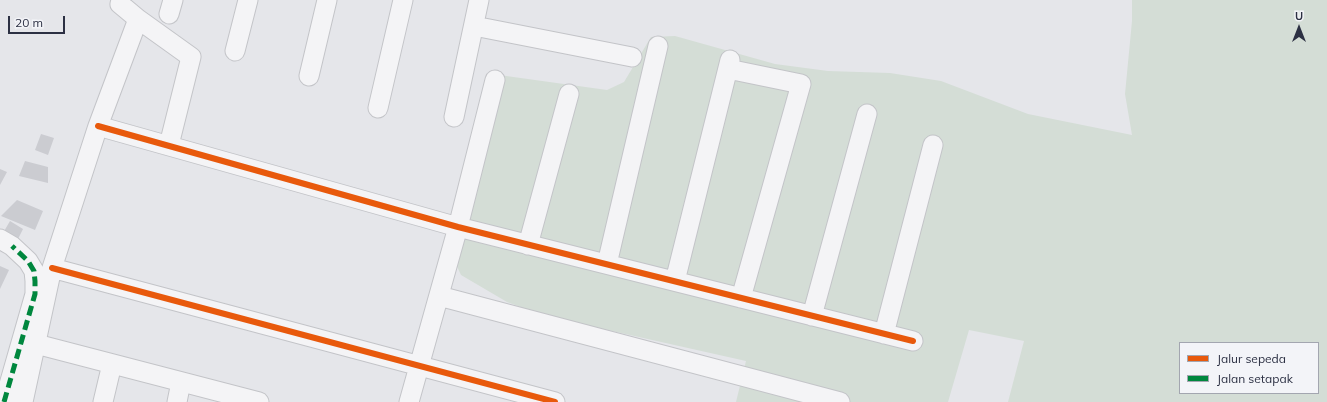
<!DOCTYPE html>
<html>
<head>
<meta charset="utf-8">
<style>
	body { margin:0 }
	#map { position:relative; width:1327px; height:402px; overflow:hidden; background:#e5e6ea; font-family:Mulish,sans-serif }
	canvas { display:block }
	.legend { position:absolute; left:1179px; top:342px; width:140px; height:52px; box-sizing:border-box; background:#f3f4f8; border:1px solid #a3a6b0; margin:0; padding:5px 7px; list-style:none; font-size:12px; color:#2c3043 }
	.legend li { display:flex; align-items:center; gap:8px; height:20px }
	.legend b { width:20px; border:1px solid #a3a6b0 }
	.north { position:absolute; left:1279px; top:8px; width:40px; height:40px; -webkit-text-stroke:3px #f3f4f8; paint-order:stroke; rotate:0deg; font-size:11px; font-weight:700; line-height:16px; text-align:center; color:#2c3043 }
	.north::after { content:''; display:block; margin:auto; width:14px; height:18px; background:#2c3043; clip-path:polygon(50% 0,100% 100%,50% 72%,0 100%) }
	.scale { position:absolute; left:8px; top:16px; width:57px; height:18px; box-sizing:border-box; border:2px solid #2c3043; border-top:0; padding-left:5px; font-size:12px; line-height:14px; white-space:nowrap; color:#2c3043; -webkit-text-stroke:3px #f3f4f8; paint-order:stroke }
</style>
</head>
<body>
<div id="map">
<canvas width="1327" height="402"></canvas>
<ul class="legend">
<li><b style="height:5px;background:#e8590c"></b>Jalur sepeda</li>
<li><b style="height:5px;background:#00873e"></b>Jalan setapak</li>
</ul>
<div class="north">U</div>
<div class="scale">20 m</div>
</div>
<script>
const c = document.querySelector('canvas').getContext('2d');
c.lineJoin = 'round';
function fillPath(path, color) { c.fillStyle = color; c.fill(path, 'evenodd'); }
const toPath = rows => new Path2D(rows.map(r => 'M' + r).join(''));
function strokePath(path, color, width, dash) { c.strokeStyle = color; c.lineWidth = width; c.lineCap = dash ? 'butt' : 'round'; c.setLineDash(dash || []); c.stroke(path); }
const green = toPath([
	[1132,0,1327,0,1327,402,1008,402,1024,341,969,330,948,402,736,402,746,361,545,316,507,302,461,275,444,239,499,75,607,90,624,82,651,37,675,36,775,64,828,71,890,73,941,81,1028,114,1132,135,1125,94,1132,21],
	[1180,343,1318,343,1318,393,1180,393]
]);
const building = toPath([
	[41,134,54,138,48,155,35,150],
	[25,161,48,167,48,183,19,176],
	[0,169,7,172,0,185],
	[17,200,43,211,35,230,1,216],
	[10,221,23,229,17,241,3,233],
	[0,266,9,270,0,289]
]);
const minor = toPath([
	[169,14,173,0],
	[138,19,191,57,169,145],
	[474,26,632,57],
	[235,51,248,0],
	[728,69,801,84,741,298],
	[309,76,327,0],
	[378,108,403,0],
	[454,117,479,0],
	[98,126,458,227,913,341],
	[0,239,12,246,28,261,34,271,35,281,35,294,4,402],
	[528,245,569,94],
	[607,264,658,46],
	[52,268,555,402],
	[675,281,730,60],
	[439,296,840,402],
	[812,316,867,114],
	[884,334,933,145],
	[22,342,36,344,259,402],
	[23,402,52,268,98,126,138,19,120,4,121,0],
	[103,402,112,364],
	[177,402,181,382],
	[409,402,458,227,495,80]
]);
const quiet = toPath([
	[4,402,35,294,35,281,34,271,28,261,12,246]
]);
const cycleway = toPath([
	[98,126,458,227,913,341],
	[52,268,555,402]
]);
fillPath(green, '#d4ddd6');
fillPath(building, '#cbccd1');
strokePath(minor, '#c3c4c8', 21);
strokePath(minor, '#f4f4f6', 19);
strokePath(quiet, '#00873e', 5, [10, 5]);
strokePath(cycleway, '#e8590c', 6);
</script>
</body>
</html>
